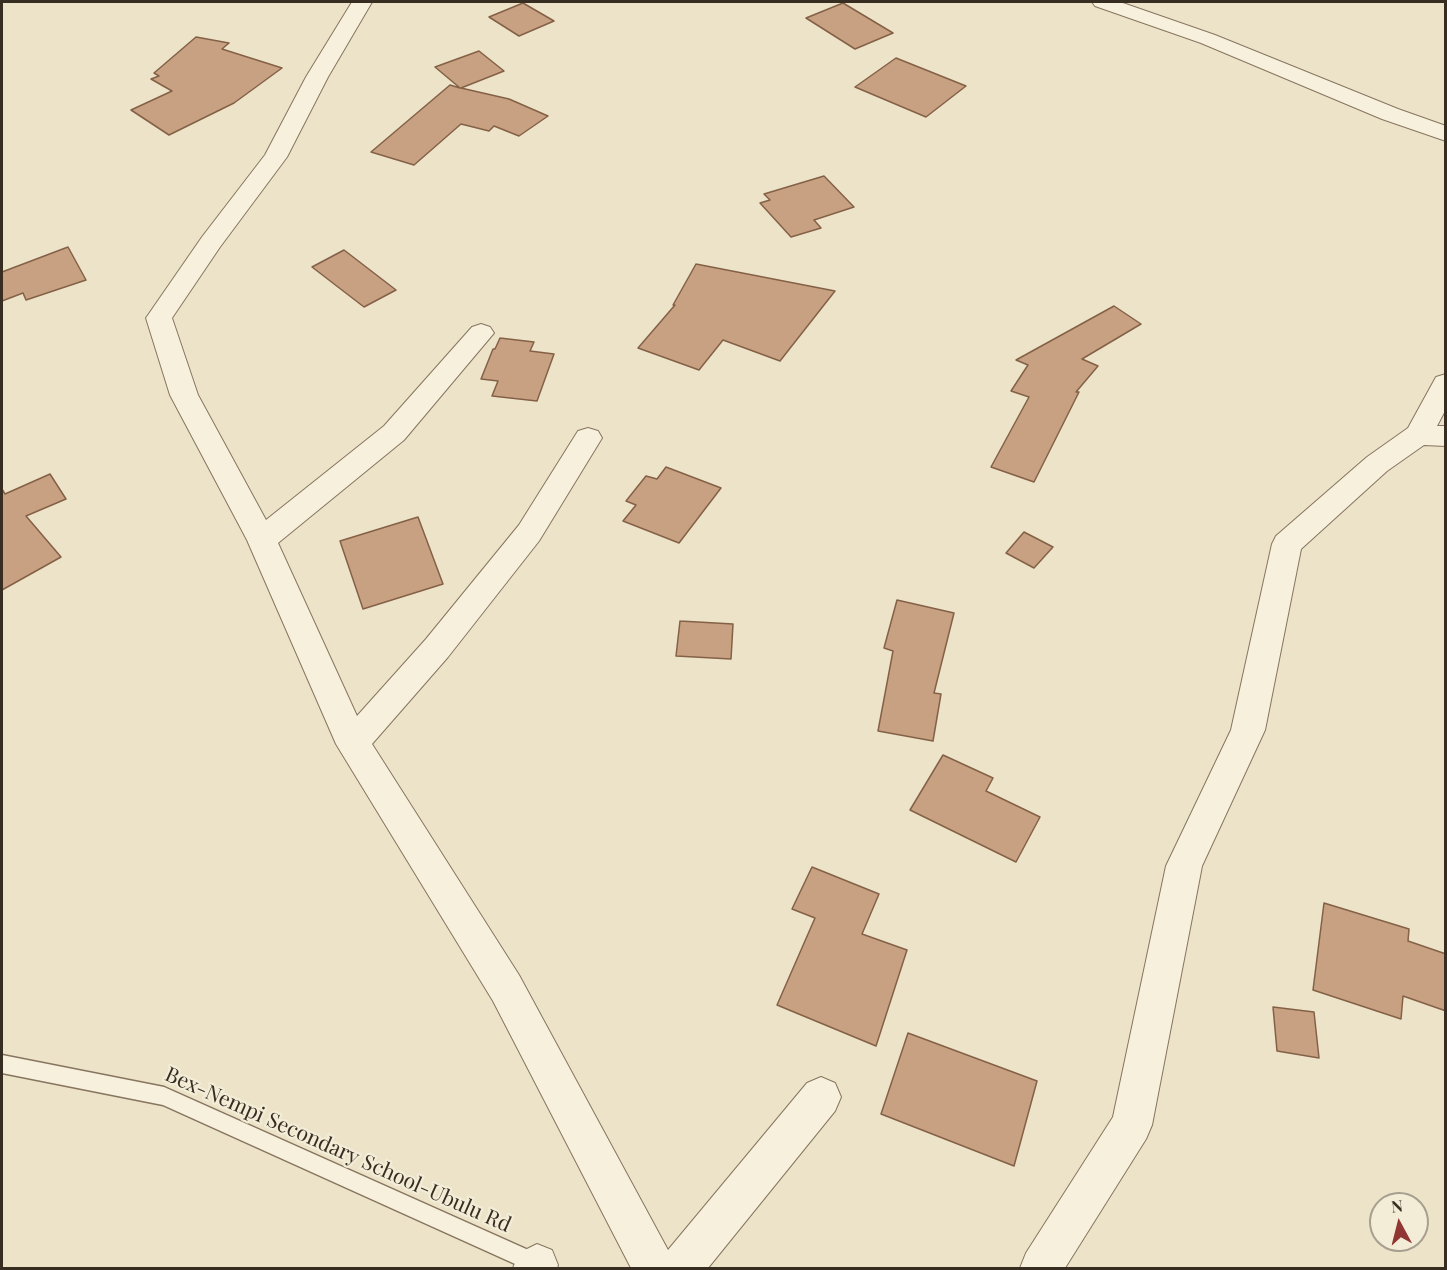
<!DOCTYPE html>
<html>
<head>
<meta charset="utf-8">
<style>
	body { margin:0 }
	#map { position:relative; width:1447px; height:1270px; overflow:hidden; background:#ece3c9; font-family:"Playfair Display",serif }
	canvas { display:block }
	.frame { position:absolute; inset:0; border:3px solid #382d21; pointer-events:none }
	.north { position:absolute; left:1369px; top:1192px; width:60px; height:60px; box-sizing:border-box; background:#f3edd8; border:2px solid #a8a08f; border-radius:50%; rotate:353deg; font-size:16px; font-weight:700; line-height:24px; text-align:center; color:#382d21 }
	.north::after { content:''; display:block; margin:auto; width:21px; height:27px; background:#913633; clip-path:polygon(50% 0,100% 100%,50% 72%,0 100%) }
</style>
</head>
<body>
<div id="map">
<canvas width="1447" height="1270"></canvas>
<div class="frame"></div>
<div class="north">N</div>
</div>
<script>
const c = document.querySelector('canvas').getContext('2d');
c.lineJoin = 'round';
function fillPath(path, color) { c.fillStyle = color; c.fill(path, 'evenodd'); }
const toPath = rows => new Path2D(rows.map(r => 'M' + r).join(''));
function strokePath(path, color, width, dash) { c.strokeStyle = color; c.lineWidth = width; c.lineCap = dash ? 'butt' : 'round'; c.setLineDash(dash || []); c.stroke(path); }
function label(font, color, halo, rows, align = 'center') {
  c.font = font + ' "Playfair Display",serif'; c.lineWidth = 4.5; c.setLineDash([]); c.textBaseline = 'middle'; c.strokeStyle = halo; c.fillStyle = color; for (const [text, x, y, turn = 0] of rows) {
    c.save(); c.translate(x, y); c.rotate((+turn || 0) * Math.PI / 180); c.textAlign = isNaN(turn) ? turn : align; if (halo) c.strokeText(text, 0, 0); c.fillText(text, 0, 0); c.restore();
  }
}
const building = toPath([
	[523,3,554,21,519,36,489,17,523,3],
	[843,3,893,33,855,49,806,18,843,3],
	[196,37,229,43,222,49,282,68,234,103,169,135,131,110,172,91,151,79,159,76,154,73,196,37],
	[479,51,504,71,461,88,509,99,548,116,519,136,494,126,489,131,461,124,414,165,371,152,450,85,460,88,435,67,479,51],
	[896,58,966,86,926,117,855,87,896,58],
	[824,176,854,207,814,220,821,228,791,237,760,203,770,200,764,194,824,176],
	[68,247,86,280,26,300,23,293,2,301,2,272,68,247],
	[344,250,396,290,364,307,312,267,344,250],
	[696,264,835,291,780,361,723,340,699,370,638,348,675,305,673,305,696,264],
	[1114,306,1141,324,1082,359,1098,366,1076,392,1079,392,1034,482,991,467,1029,397,1011,391,1028,365,1016,360,1114,306],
	[500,338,534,342,530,351,554,354,537,401,492,396,498,381,481,379,493,349,495,349,500,338],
	[666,467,721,488,679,543,623,521,636,505,626,501,646,476,657,479,666,467],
	[50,474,66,499,26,516,61,557,2,590,2,489,5,494,50,474],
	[418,517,443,584,363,609,340,541,418,517],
	[1024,532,1053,547,1034,568,1006,553,1024,532],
	[897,600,954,613,934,693,941,694,933,741,878,731,893,651,884,648,897,600],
	[680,621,733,624,731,659,676,656,680,621],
	[943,755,993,778,986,791,1040,817,1016,862,910,810,943,755],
	[812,867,879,894,862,934,907,950,876,1046,777,1005,815,918,792,909,812,867],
	[1324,903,1409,929,1408,941,1446,954,1446,1011,1403,996,1401,1019,1313,990,1324,903],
	[1273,1007,1314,1012,1319,1058,1277,1051,1273,1007],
	[908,1033,1037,1081,1014,1166,881,1114,908,1033]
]);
const lane = toPath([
	[2,1055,164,1087,553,1261,556,1268,524,1268,163,1105,2,1073,2,1055]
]);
const street = toPath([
	[352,2,372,2,328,77,287,157,220,247,172,318,198,395,266,520,384,426,472,327,481,324,490,327,494,333,404,440,278,543,357,716,426,639,519,525,578,431,588,428,598,431,602,438,539,541,448,657,372,744,519,975,668,1250,807,1083,821,1077,835,1083,841,1097,835,1111,708,1268,631,1268,493,1001,336,744,247,540,170,395,146,318,202,237,265,155,306,77,352,2],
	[1092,2,1120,2,1215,35,1398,109,1446,126,1446,141,1382,119,1201,43,1095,6,1092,2],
	[1446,374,1446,409,1437,426,1446,426,1446,446,1424,445,1387,471,1301,549,1265,730,1202,866,1152,1125,1146,1139,1065,1268,1020,1268,1026,1253,1113,1117,1166,866,1231,730,1272,544,1276,536,1367,457,1408,428,1436,377,1446,374],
	[537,1244,552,1250,558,1265,557,1268,513,1268,519,1253,537,1244]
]);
const nearStreetnames = [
	["Bex-Nempi Secondary School-Ubulu Rd",338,1150,24]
];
fillPath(building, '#c7a181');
strokePath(building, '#846146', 1.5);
strokePath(lane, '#87755f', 3);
strokePath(street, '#87755f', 2);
fillPath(lane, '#f7f0dc');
fillPath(street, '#f7f0dc');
label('21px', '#382d21', '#f3edd8', nearStreetnames);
</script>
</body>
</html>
